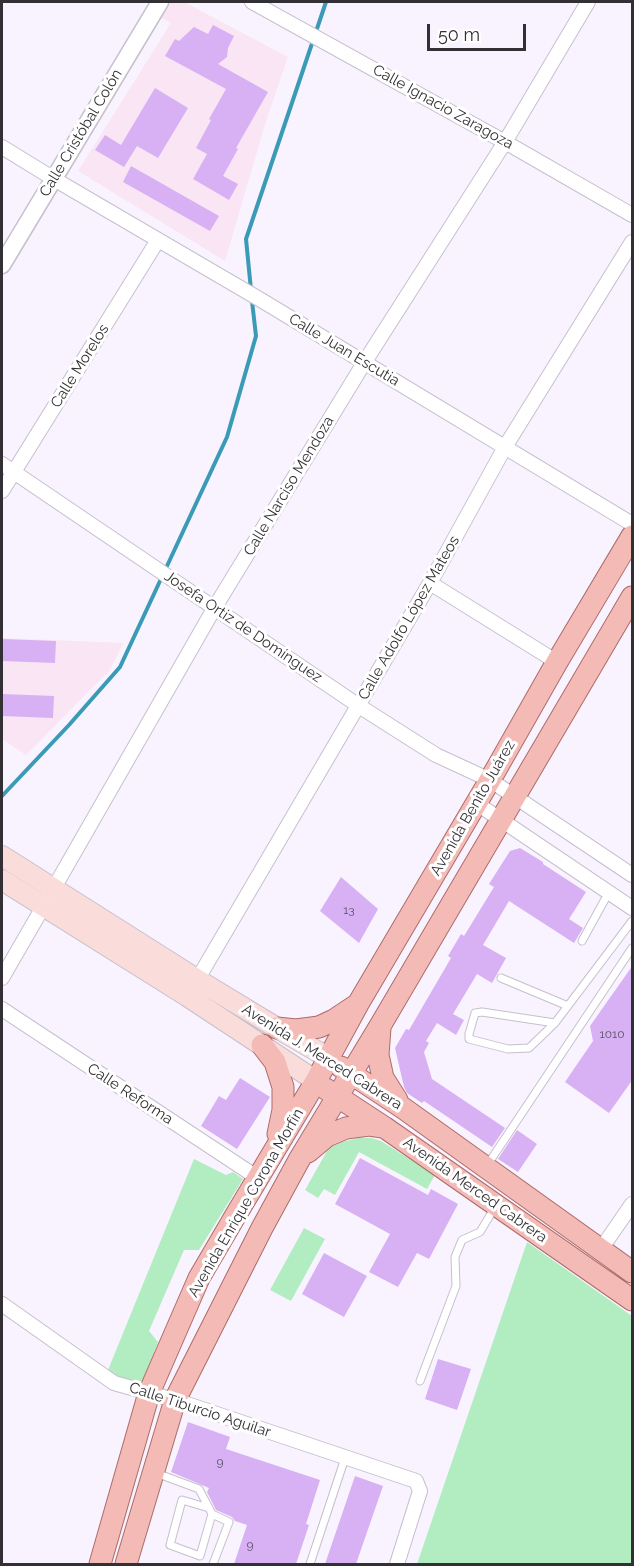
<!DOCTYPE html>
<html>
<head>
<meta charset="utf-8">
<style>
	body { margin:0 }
	#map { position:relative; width:634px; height:1566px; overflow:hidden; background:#f9f3ff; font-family:Raleway,sans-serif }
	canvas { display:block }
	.frame { position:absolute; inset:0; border:3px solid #323034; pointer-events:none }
	.scale { position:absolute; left:427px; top:24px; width:99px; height:27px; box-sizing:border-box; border:3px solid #323034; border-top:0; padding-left:8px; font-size:18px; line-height:21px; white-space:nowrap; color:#323034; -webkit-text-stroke:4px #fff; paint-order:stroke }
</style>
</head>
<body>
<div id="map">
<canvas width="634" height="1566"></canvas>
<div class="frame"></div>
<div class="scale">50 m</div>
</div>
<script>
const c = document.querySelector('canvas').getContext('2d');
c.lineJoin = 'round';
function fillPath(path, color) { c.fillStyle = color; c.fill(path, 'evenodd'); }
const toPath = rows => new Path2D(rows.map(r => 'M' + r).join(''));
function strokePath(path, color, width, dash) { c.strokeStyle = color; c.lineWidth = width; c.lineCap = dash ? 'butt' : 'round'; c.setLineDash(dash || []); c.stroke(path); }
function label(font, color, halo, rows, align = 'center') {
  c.font = font + ' Raleway,sans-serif'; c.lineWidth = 6; c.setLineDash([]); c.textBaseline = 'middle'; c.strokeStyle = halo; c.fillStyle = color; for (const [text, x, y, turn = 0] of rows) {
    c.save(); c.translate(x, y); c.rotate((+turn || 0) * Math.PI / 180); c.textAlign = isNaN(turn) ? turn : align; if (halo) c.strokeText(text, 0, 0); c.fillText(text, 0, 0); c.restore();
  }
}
const education = toPath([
	[168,2,184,2,288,57,267,118,225,261,78,171,171,23,159,16],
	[2,638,123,643,110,670,26,755,2,739]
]);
const green = toPath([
	[359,1138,371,1138,381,1141,435,1175,427,1189,359,1152,335,1195,324,1189,318,1198,305,1190,327,1151,333,1146,342,1142],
	[194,1159,226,1175,233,1172,243,1179,199,1250,184,1250,149,1331,158,1342,143,1381,128,1383,108,1370],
	[304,1228,325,1239,291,1301,270,1290],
	[527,1242,632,1316,632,1564,417,1564]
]);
const stream = toPath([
	[251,290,246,239,326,2],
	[2,796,69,725,120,667,227,437,256,336,252,301]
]);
const building = toPath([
	[213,25,234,36,228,48,227,57,218,64,268,92,236,148,238,149,223,176,238,184,229,200,193,179,207,154,196,148,211,120,209,119,226,89,165,56,175,39,179,41,194,27,208,34],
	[155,88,188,108,158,158,137,146,124,167,95,150,105,135,121,145],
	[131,166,219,216,210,231,123,182],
	[2,639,56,641,55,663,2,661],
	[2,694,54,696,53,718,2,716],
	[520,848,543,862,543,864,586,892,569,919,583,928,574,943,509,901,483,945,506,958,492,983,477,974,453,1014,464,1020,456,1035,437,1023,426,1041,429,1043,424,1052,432,1079,505,1128,492,1147,424,1101,422,1103,407,1093,404,1087,395,1048,406,1029,409,1030,451,958,448,956,461,934,464,936,494,887,489,884,510,851],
	[341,877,378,909,359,943,320,911],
	[633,965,633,1079,609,1113,565,1082,593,1041,590,1026],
	[240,1078,270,1097,237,1149,201,1126,219,1096,226,1100],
	[517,1130,537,1144,518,1172,498,1159],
	[360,1158,428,1195,431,1189,458,1204,429,1259,417,1253,398,1287,369,1272,390,1234,335,1204],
	[324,1253,367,1276,344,1317,302,1294],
	[438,1359,471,1369,457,1410,425,1399],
	[188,1422,230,1437,226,1449,320,1480,306,1524,309,1525,296,1564,234,1564,247,1525,235,1521,232,1517,216,1510,207,1492,209,1488,171,1472],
	[355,1476,383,1486,356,1564,325,1564]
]);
const service = toPath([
	[582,941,609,892],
	[501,978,568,1006],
	[555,1023,482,1012,475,1013,469,1034,469,1039,508,1049,529,1048,555,1023,632,921],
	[488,1164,632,948],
	[420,1381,456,1286,455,1257,462,1240,480,1232,495,1207],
	[156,1473,199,1489,212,1514,229,1522,213,1564],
	[209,1508,182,1500,170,1545,200,1556,212,1514],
	[310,1564,345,1458]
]);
const minor = toPath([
	[252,2,505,142,632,215],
	[2,147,54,179,261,300,632,524],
	[2,464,359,706,436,755,490,780,632,875],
	[2,491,158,240],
	[430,583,557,662],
	[476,803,632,908],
	[2,978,43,907,215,607,364,363,505,142,588,2],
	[193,987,430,583,505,447,632,242],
	[2,1009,258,1178],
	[601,1249,632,1204],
	[2,1304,114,1383,181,1402,416,1481,420,1491,397,1564]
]);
const tertiary = toPath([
	[2,265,160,2]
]);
const secondary = toPath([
	[2,856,198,980,277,1028,329,1058],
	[2,880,187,996,316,1081]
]);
const primary = toPath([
	[277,1028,296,1030,319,1027,334,1020,355,1006],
	[380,1028,378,1055,383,1078,397,1100],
	[262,1045,275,1062,283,1087,283,1110,278,1134],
	[341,1067,403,1108,632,1272],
	[326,1089,384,1127,632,1300],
	[308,1152,327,1136,346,1128,369,1125,383,1127],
	[100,1564,149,1393,199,1278,237,1213,316,1081,358,1004,490,780,557,662,632,536],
	[126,1564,175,1400,262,1228,299,1160,380,1026,632,597]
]);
const numberNames = [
	["13",349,910],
	["1010",612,1034],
	["9",220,1462],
	["9",250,1545]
];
const streetNames = [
	["Calle Ignacio Zaragoza",443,107,29],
	["Calle Cristóbal Colón",81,133,-59],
	["Calle Juan Escutia",344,350,31],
	["Calle Morelos",80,366,-58],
	["Calle Narciso Mendoza",289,486,-59],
	["Calle Adolfo López Mateos",409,618,-60],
	["Josefa Ortiz de Domínguez",243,627,34],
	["Avenida Benito Juárez",473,808,-60],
	["Avenida J. Merced Cabrera",322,1057,32],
	["Calle Reforma",130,1094,33],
	["Avenida Merced Cabrera",475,1190,35],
	["Avenida Enrique Corona Morfín",246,1203,-60],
	["Calle Tiburcio Aguilar",200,1410,18]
];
fillPath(education, '#f9e5f4');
fillPath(green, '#b1edc0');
strokePath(stream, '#3b9bb6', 4);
fillPath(building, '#d7b1f4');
strokePath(service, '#c6c0cc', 9);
strokePath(minor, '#c6c0cc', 16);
strokePath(tertiary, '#c6c0cc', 19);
strokePath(secondary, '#c6c0cc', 22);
strokePath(primary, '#ac6c69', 23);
strokePath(service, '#fff', 7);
strokePath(minor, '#fff', 14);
strokePath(tertiary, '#fff', 16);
strokePath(secondary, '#faddda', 20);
strokePath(primary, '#f4bbb6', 21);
label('12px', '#5b5064', null, numberNames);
label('15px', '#323034', '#fff', streetNames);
</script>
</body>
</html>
